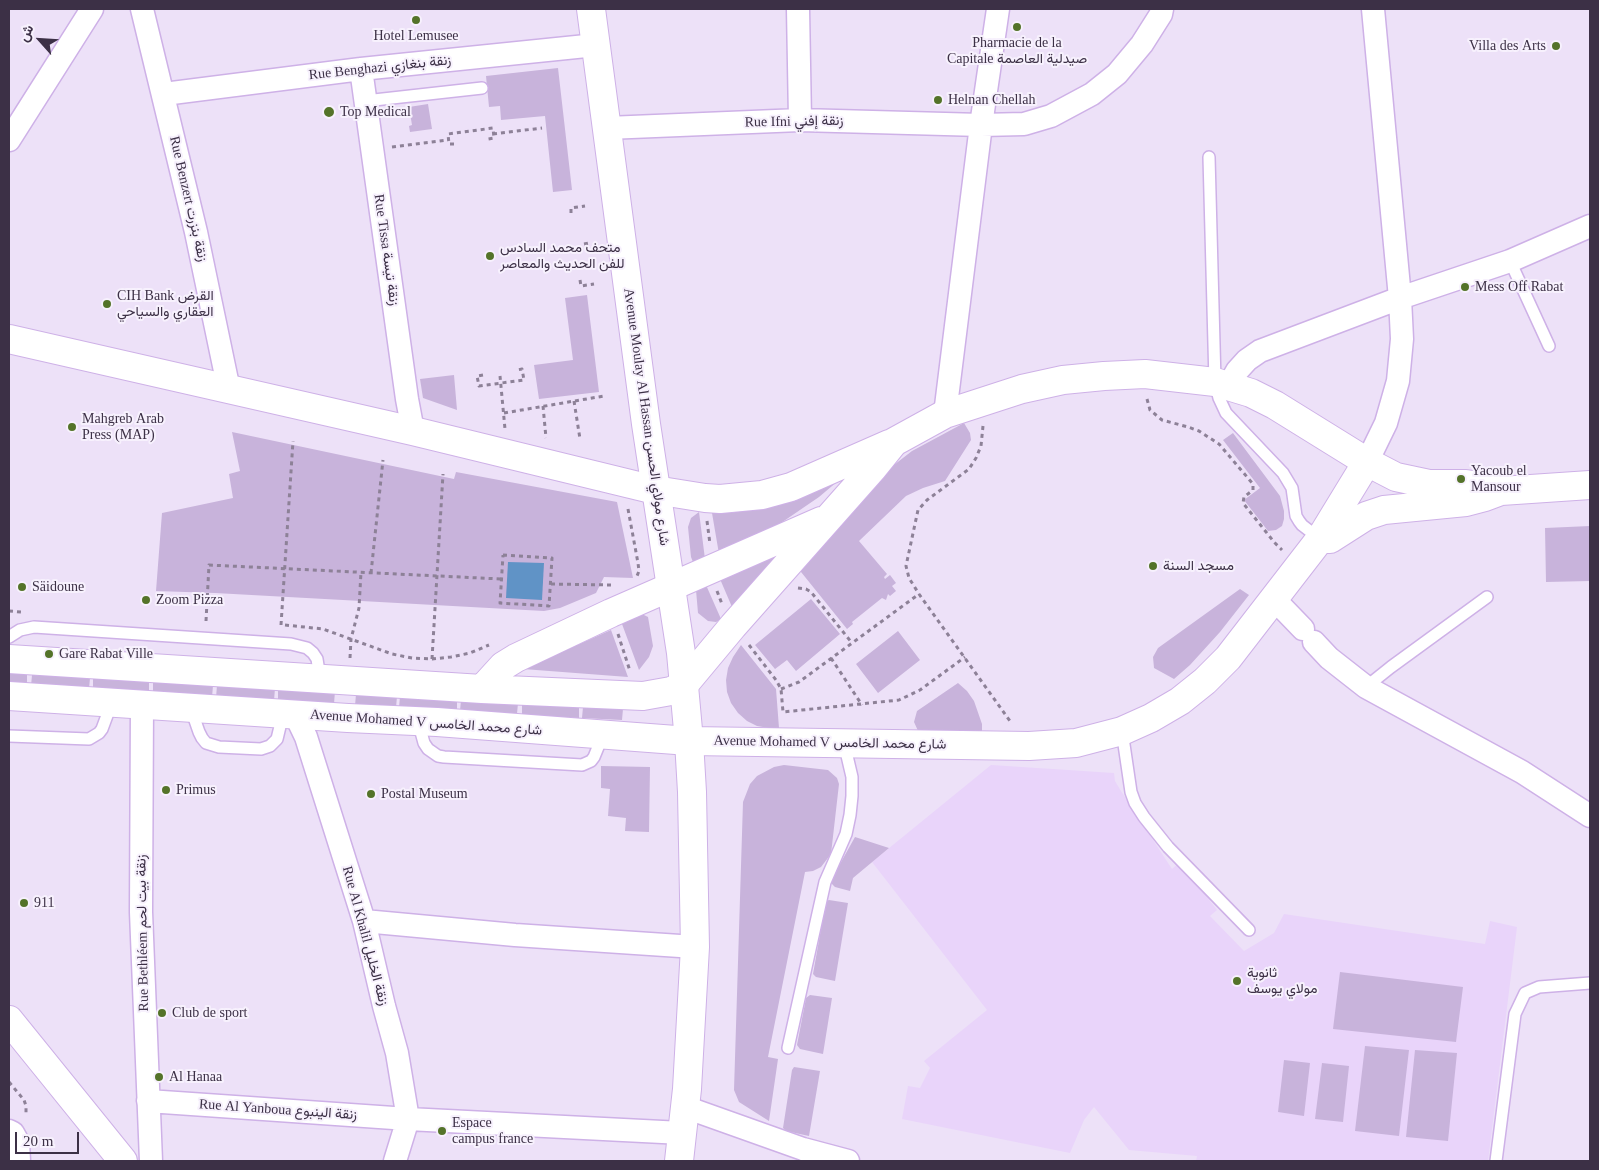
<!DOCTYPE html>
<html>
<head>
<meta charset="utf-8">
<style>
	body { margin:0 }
	#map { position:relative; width:1599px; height:1170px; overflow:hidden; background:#ede1f8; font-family:"Times New Roman",Vazirmatn,serif }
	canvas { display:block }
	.frame { position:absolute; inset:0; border:10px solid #3c3046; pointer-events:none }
	.north { position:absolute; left:15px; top:15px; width:50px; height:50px; -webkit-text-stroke:4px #f7f1fd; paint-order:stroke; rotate:296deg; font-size:14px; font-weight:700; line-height:20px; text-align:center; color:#3c3046 }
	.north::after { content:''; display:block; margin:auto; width:18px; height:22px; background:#3c3046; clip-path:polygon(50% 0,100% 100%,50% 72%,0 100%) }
	.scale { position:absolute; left:15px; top:1132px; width:64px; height:22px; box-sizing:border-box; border:2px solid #3c3046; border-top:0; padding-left:6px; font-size:15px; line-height:18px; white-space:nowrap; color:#3c3046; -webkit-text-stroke:4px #f7f1fd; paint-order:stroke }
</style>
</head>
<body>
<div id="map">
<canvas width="1599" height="1170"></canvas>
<div class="frame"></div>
<div class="north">ش</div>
<div class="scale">20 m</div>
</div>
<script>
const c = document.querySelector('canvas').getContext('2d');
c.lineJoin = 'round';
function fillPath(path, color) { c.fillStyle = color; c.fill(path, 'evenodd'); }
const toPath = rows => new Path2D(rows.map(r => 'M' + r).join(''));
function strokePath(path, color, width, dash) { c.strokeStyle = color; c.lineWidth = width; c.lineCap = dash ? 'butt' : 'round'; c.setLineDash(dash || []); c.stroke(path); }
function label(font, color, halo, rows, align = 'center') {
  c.font = font + ' "Times New Roman",Vazirmatn,serif'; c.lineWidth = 4; c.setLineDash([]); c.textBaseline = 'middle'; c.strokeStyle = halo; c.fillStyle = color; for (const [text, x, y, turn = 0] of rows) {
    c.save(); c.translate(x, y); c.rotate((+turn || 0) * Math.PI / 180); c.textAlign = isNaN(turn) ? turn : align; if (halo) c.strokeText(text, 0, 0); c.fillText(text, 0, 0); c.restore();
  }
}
const built = toPath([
	[991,765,1114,773,1115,781,1121,791,1172,869,1180,862,1217,910,1210,916,1244,951,1274,933,1284,914,1485,944,1490,921,1517,927,1488,1161,1196,1161,1197,1156,1129,1150,1094,1107,1084,1120,1070,1153,902,1119,908,1086,920,1088,930,1068,924,1061,987,1010,872,862]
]);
const green = toPath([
	[558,68,572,190,553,192,545,116,501,120,500,106,489,107,486,76],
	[428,104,432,129,410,132,409,126,412,125,409,107],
	[587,295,599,392,539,399,534,365,573,360,565,298],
	[454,375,457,410,423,398,420,379],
	[964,423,970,433,971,440,945,481,923,488,906,496,859,541,887,574,884,577,885,579,890,575,896,583,892,586,896,591,890,596,888,594,886,600,882,598,852,622,853,624,847,629,797,567,881,475,912,451],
	[232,432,454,479,456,472,617,502,633,578,604,577,596,593,560,608,544,611,215,593,156,591,162,513,233,498,229,474,240,471],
	[1233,433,1280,496,1284,511,1284,519,1282,526,1276,530,1268,531,1244,500,1260,488,1223,440],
	[838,481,819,497,778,525,719,554,712,513,730,513,765,506],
	[699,512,705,559,693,562,691,557,688,527,691,518],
	[1590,526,1590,581,1546,582,1545,528],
	[785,547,732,607,720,579],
	[706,585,721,619,716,622,708,621,698,613,696,590],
	[1240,589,1249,595,1220,632,1190,665,1174,679,1154,668,1153,657,1158,648],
	[811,599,840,634,796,671,787,660,775,669,755,645],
	[641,615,644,615,648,617,653,646,649,657,639,670,622,624],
	[611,630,628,677,523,669],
	[898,631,920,660,878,693,856,664],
	[741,645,776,689,779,728,769,728,757,726,747,721,738,713,731,703,727,692,726,680,728,668,733,657],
	[9,673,27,673,27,687,9,686],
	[32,675,90,678,89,689,31,686],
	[93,678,149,682,149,693,93,690],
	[153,682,213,685,212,698,153,694],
	[958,683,967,691,974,701,982,724,982,736,919,733,914,722,917,711],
	[217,685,275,688,274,701,216,698],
	[278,687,335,691,334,704,278,700],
	[356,694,397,696,396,708,355,706],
	[400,696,457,699,457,711,399,708],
	[461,700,518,703,517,714,460,711],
	[522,703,579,706,579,718,522,715],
	[583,707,623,709,622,720,582,718],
	[784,765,828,770,837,778,839,784,831,854,821,867,813,871,805,872,768,1057,778,1059,769,1121,739,1102,734,1090,743,802,750,784,757,776,774,767],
	[601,766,650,767,649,832,625,831,626,818,608,816,610,789,601,788],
	[855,837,889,848,853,878,850,891,835,887,832,884,831,880],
	[829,900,848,903,835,981,816,977,813,974,826,901],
	[1340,972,1463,987,1456,1042,1333,1029],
	[810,995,832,998,823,1054,800,1049,797,1045,806,998],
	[1365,1046,1409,1050,1399,1136,1355,1131],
	[1415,1050,1457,1053,1448,1141,1406,1137],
	[1284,1060,1310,1063,1304,1116,1278,1112],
	[1322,1063,1349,1066,1343,1122,1315,1119],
	[794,1067,820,1071,809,1136,786,1131,783,1128,792,1070]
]);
const water = toPath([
	[508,562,544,563,542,600,506,598]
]);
const path = toPath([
	[493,134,542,128],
	[454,144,449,144,448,134,493,128,494,138,488,139],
	[392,147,448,140],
	[571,213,571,208,585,206],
	[584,244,589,243],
	[580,280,581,286,594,284],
	[483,375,477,376,479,386,524,380,522,369,517,370],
	[500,376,505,429],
	[1147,399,1150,410,1162,420,1188,427,1199,431,1219,444,1253,484,1253,490,1244,497,1243,503,1274,542,1282,550],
	[574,401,580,439],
	[543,406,546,438],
	[504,413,604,396],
	[983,426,981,446,976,458,969,469,927,500,918,510,906,566,909,578,919,594,1010,721],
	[628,509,638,563,639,571,637,576],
	[707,521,710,544],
	[503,555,552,558,549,606,500,603,503,555],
	[371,573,383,460],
	[551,584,613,585],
	[798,588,806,589,811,592,852,643],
	[717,591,722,604],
	[9,611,21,612],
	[206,621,209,565,501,579],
	[281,625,293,441],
	[285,625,323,629,392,654,412,658,432,659,451,657,470,653,489,645],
	[618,634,630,671],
	[749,645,776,680,781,689,783,712,899,700,920,690,965,657],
	[350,658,351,639,359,608,361,572],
	[831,658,862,705],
	[432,659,443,474],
	[781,689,799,682,919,594],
	[9,1082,24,1100,26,1106,26,1115]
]);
const lane = toPath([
	[365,101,482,88],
	[1209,157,1215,382,1219,398,1226,413,1283,473,1292,488,1296,516,1299,521,1302,525,1320,539],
	[1510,261,1549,346],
	[9,637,20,630,34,627,291,644,307,648,313,653,317,659,320,678],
	[1366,687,1391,667,1487,597],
	[191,709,199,732,202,738,206,743,219,747,261,749,270,746,277,739,283,714],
	[418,721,424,743,428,749,438,756,444,757,582,765,591,761,594,757,603,735],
	[1122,731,1131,792,1135,803,1144,817,1168,847,1249,930],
	[9,736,89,739,99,733,102,729,112,702],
	[788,1048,825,882,846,834,850,815,852,796,852,777,844,743],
	[1496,1161,1515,1014,1525,993,1539,987,1590,983]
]);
const street = toPath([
	[142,9,196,232,229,390],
	[798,9,800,120],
	[361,69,407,399,413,431],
	[164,94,361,69,596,45],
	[607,128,800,120,981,125,1024,124,1051,116,1092,94,1117,74,1142,44,1161,14,1162,9],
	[9,140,92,9],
	[1229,385,1237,371,1247,360,1260,351,1400,298,1510,261,1590,226],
	[945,414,981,125,998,9],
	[1367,462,1386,423,1398,381,1402,339,1400,298,1373,9],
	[1274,599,1303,629],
	[1314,642,1329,658,1366,687,1522,772,1590,816],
	[142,704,141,912,151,1161],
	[295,714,306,737,364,921,384,1006,397,1053,408,1119,395,1161],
	[364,921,515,935,695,947],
	[148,1101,408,1119,682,1133],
	[685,1107,803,1149,848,1161],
	[9,1131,13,1133,18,1142,19,1161]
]);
const secondary = toPath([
	[9,339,413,431,655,490,705,498,720,499,762,495,791,487,889,444],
	[1320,539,1330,539,1366,516,1384,510,1466,502,1485,497,1501,491,1590,485],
	[9,659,482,689,643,696,671,691,683,686,733,626,873,468,894,442,945,414,1022,389,1063,380,1104,376,1145,374,1215,382,1251,393,1275,405,1367,462,1396,477,1429,484,1466,484,1486,487,1501,491],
	[482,689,503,666,516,658,611,613,821,521],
	[9,696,348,718,437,722,689,741,1029,746,1076,743,1122,731,1151,718,1180,701,1205,681,1228,658,1320,539,1367,462],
	[9,1020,123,1161]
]);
const primary = toPath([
	[591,9,646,424,681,653,689,741,692,792,695,947,687,1089,679,1161]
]);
const markers = [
	[416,20,5,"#547329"],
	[1017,27,5,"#547329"],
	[1556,46,5,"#547329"],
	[938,100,5,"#547329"],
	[329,112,6,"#547329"],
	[490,256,5,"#547329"],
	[1465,287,5,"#547329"],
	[107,304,5,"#547329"],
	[72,427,5,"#547329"],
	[1461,479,5,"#547329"],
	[1153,566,5,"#547329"],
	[22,587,5,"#547329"],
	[146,600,5,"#547329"],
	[49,654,5,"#547329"],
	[166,790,5,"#547329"],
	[371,794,5,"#547329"],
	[24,903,5,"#547329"],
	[1237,981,5,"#547329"],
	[162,1013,5,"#547329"],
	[159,1077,5,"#547329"],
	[442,1131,5,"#547329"]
];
const poiNames = [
	["Hotel Lemusee",416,36,"center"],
	["Pharmacie de la",1017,43,"center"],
	["Capitale صيدلية العاصمة",1017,59,"center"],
	["Villa des Arts",1546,46,"right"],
	["Helnan Chellah",948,100],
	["Top Medical",340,112],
	["متحف محمد السادس",500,248],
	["للفن الحديث والمعاصر",500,264],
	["Mess Off Rabat",1475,287],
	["CIH Bank القرض",117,296],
	["العقاري والسياحي",117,312],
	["Mahgreb Arab",82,419],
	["Press (MAP)",82,435],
	["Yacoub el",1471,471],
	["Mansour",1471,487],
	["مسجد السنة",1163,566],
	["Säidoune",32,587],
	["Zoom Pizza",156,600],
	["Gare Rabat Ville",59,654],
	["Primus",176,790],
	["Postal Museum",381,794],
	["911",34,903],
	["ثانوية",1247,973],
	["مولاي يوسف",1247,989],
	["Club de sport",172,1013],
	["Al Hanaa",169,1077],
	["Espace",452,1123],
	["campus france",452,1139]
];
const streetNames = [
	["Rue Benghazi زنقة بنغازي",380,68,-6],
	["Rue Ifni زنقة إفني",794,122,-1],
	["Rue Benzert زنقة بنزرت",188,199,77],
	["Rue Tissa زنقة تيسة",386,250,82],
	["Avenue Moulay Al Hassan شارع مولاي الحسن",646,417,82],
	["Avenue Mohamed V شارع محمد الخامس",426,723,4],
	["Avenue Mohamed V شارع محمد الخامس",830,743,1],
	["Rue Bethléem زنقة بيت لحم",143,933,-91],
	["Rue Al Khalil زنقة الخليل",365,936,75],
	["Rue Al Yanboua زنقة الينبوع",278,1110,4]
];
fillPath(built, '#e9d4fa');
fillPath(green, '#c8b3db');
fillPath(water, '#6093c6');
strokePath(lane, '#ceb1e7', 14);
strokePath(street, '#ceb1e7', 25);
strokePath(secondary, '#ceb1e7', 30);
strokePath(primary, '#ceb1e7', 30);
strokePath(path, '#8d8197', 3, [4, 4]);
strokePath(lane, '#fff', 11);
strokePath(street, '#fff', 22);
strokePath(secondary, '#fff', 28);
strokePath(primary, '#fff', 28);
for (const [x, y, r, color] of markers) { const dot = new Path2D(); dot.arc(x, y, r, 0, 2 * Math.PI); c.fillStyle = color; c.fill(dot); strokePath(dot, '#f7f1fd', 2); }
label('14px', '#3c3046', '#f7f1fd', poiNames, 'left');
label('14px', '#3c3046', '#f7f1fd', streetNames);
</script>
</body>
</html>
